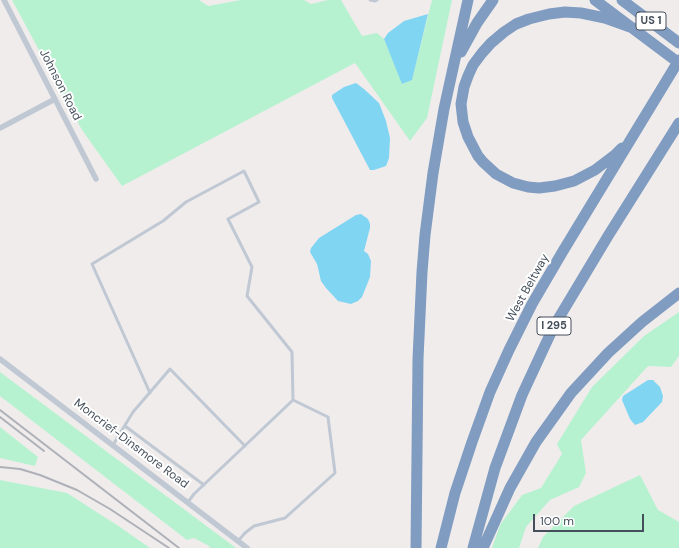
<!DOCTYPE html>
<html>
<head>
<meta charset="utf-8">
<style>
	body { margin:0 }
	#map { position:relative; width:679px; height:548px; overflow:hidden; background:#f0ecec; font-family:"DM Sans",sans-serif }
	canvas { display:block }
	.scale { position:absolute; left:533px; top:514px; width:111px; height:18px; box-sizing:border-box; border:2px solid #444f5b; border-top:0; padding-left:5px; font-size:12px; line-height:14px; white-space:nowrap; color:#444f5b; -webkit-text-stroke:3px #fff; paint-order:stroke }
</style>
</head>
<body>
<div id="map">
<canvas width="679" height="548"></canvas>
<div class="scale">100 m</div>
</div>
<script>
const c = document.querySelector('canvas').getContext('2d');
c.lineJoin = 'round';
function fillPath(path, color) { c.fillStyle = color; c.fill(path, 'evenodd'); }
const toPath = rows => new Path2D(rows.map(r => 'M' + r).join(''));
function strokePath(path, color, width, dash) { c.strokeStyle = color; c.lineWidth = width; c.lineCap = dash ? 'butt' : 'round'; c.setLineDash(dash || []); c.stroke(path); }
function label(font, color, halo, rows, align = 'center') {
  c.font = font + ' "DM Sans",sans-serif'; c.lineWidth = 4; c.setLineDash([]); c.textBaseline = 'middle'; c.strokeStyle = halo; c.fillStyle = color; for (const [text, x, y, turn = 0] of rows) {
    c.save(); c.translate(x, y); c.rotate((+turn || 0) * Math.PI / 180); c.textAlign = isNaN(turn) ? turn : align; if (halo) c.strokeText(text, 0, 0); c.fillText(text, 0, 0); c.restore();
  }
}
const green = toPath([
	[12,0,199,0,208,6,241,0,304,0,311,4,328,0,341,0,362,36,377,33,384,39,403,84,412,79,432,0,452,0,427,118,410,141,355,63,122,186,82,130],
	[679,312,679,356,671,367,648,366,581,440,586,473,579,487,550,500,526,527,519,548,492,548,500,525,522,495,541,488,562,454,557,444,592,387,644,336],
	[0,372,236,548,210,548,209,546,194,538,187,540,0,396],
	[0,427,38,457,35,466,0,458],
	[640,475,658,510,679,522,679,548,538,548,543,537,574,506],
	[0,480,67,493,120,527,150,548,0,548]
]);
const water = toPath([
	[428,14,412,80,402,84,384,39,388,33,404,21],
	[356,83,364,89,379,103,386,121,390,138,389,158,386,166,374,170,370,170,332,98,332,95,344,87],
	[361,214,368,219,370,224,370,228,364,251,368,254,371,261,370,277,362,297,358,301,351,304,338,301,326,288,321,281,317,264,310,252,311,248,319,238,356,215],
	[648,380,653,380,660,387,663,396,662,402,643,422,635,425,630,419,622,400,623,396]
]);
const lane = toPath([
	[370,0,375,1,377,0],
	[150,393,92,264,163,221,186,202,244,171,259,202,228,219,252,267,247,296,292,352,293,400],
	[125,426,204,485],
	[113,445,133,412,170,369,245,446],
	[188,502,194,494,293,400,328,417,335,473,285,518,254,526,245,533,238,541]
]);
const street = toPath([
	[4,0,96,179],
	[0,128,55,99],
	[0,359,247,548]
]);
const highway = toPath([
	[595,0,679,63],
	[622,0,679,43],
	[461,52,477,23,493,0],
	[622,148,616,154,595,170,574,181,555,186,539,188,528,187,513,183,496,174,483,162,478,156,468,137,463,122,461,104,464,87,468,76,473,65,482,53,491,43,504,32,516,24,529,19,549,14,565,12,581,13,605,18,633,28],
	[416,548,418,359,422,272,425,235,433,173,444,109,468,0],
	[441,548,455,493,472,442,490,392,509,350,532,304,563,251,679,60],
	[473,548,495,468,522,395,554,326,608,236,679,123],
	[483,548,510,488,536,442,571,393,608,353,642,322,679,293]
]);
const rail = toPath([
	[0,410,179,548],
	[0,417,44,451],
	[0,467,20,469,40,475,77,490,110,509,169,548]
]);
const shields = [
	[651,21,30],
	[554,326,34]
];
const shieldNames = [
	["US 1",651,21],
	["I 295",554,326]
];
const streetNames = [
	["Johnson Road",60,85,63],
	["West Beltway",528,288,-61],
	["Moncrief-Dinsmore Road",131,444,37]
];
fillPath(green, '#b6f2d0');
fillPath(water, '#80d5f2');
strokePath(lane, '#bfc8d3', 3);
strokePath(street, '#bfc8d3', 5.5);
strokePath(highway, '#809cc0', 11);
strokePath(rail, '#aeb1b8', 2);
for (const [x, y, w] of shields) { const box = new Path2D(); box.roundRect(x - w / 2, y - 9, w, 18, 3); c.fillStyle = '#fff'; c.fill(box); strokePath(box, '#444f5b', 1); }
label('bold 11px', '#444f5b', null, shieldNames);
label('12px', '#444f5b', '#fff', streetNames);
</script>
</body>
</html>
